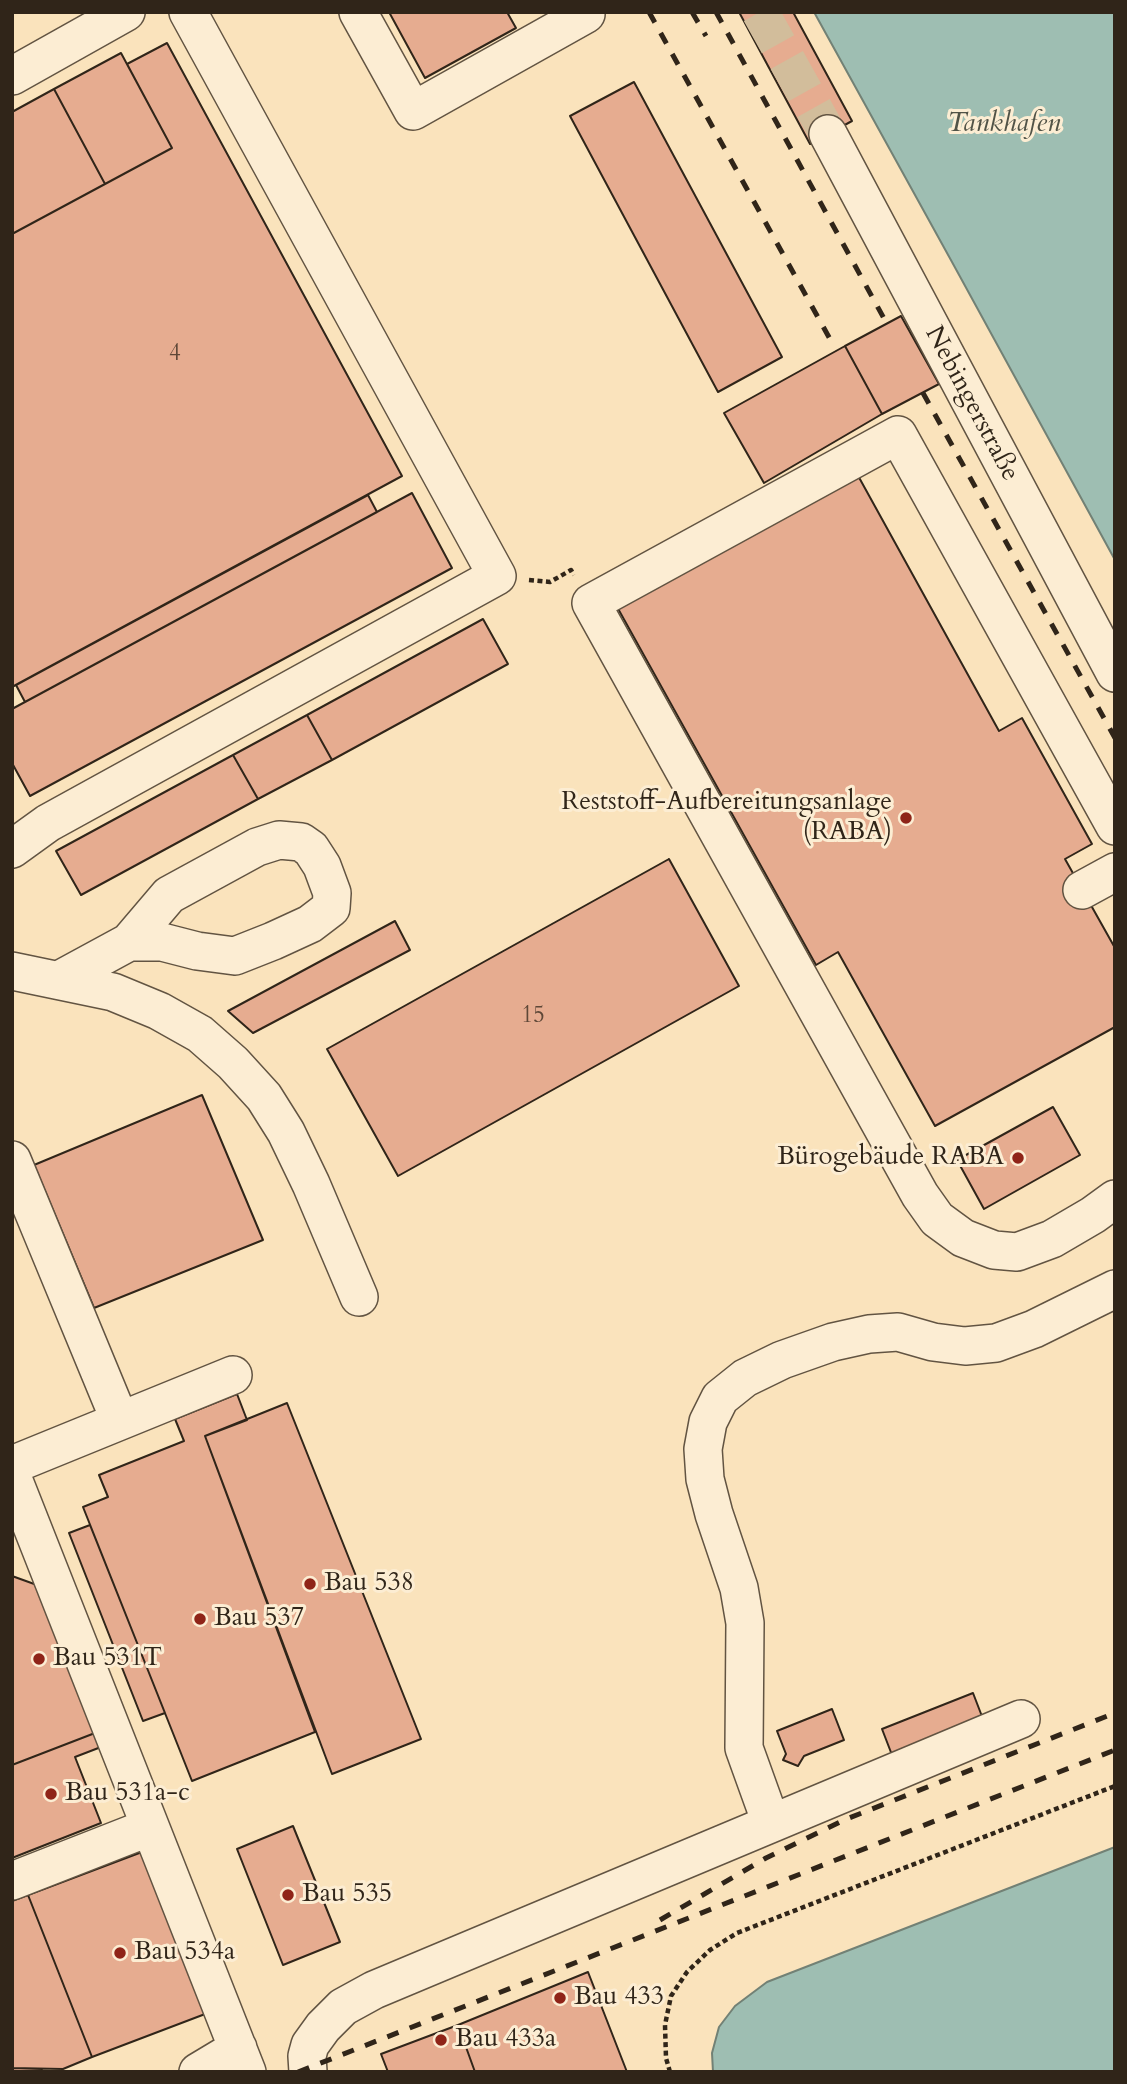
<!DOCTYPE html>
<html>
<head>
<meta charset="utf-8">
<style>
	body { margin:0 }
	#map { position:relative; width:1127px; height:2084px; overflow:hidden; background:#fae3bc; font-family:Cardo,serif }
	canvas { display:block }
	.frame { position:absolute; inset:0; border:14px solid #302519; pointer-events:none }
</style>
</head>
<body>
<div id="map">
<canvas width="1127" height="2084"></canvas>
<div class="frame"></div>
</div>
<script>
const c = document.querySelector('canvas').getContext('2d');
c.lineJoin = 'round';
function fillPath(path, color) { c.fillStyle = color; c.fill(path, 'evenodd'); }
const toPath = rows => new Path2D(rows.map(r => 'M' + r).join(''));
function strokePath(path, color, width, dash) { c.strokeStyle = color; c.lineWidth = width; c.lineCap = dash ? 'butt' : 'round'; c.setLineDash(dash || []); c.stroke(path); }
function label(font, color, halo, rows, align = 'center') {
  c.font = font + ' Cardo,serif'; c.lineWidth = 6; c.setLineDash([]); c.textBaseline = 'middle'; c.strokeStyle = halo; c.fillStyle = color; for (const [text, x, y, turn = 0] of rows) {
    c.save(); c.translate(x, y); c.rotate((+turn || 0) * Math.PI / 180); c.textAlign = isNaN(turn) ? turn : align; if (halo) c.strokeText(text, 0, 0); c.fillText(text, 0, 0); c.restore();
  }
}
const water = toPath([
	[814,12,1115,12,1115,560,952,262,814,12],
	[1115,1847,1115,2072,713,2072,712,2053,719,2027,735,2006,767,1982,1115,1847]
]);
const building = toPath([
	[389,12,507,12,516,28,425,78,389,12],
	[739,12,793,12,852,121,810,144,739,12],
	[167,43,402,476,12,687,12,234,172,148,127,64,167,43],
	[121,53,172,148,105,184,54,89,121,53],
	[634,82,782,357,718,392,570,116,634,82],
	[54,89,105,184,12,234,12,112,54,89],
	[901,316,939,384,882,414,845,346,901,316],
	[845,346,882,414,764,483,724,413,845,346],
	[856,472,999,731,1022,718,1092,844,1065,859,1115,948,1115,1027,935,1126,838,952,816,965,616,605,856,472],
	[412,493,452,568,30,796,12,763,12,709,412,493],
	[368,495,377,512,25,702,16,685,368,495],
	[483,619,508,664,332,760,307,715,483,619],
	[307,715,332,760,258,799,233,755,307,715],
	[233,755,258,799,81,895,56,851,233,755],
	[669,859,739,986,398,1176,327,1049,669,859],
	[395,921,410,950,253,1033,228,1011,395,921],
	[202,1095,263,1240,94,1308,34,1165,202,1095],
	[1053,1107,1080,1155,984,1209,957,1160,1053,1107],
	[237,1394,247,1420,205,1436,315,1732,192,1781,83,1507,108,1497,99,1475,184,1441,175,1419,237,1394],
	[287,1403,421,1739,332,1774,205,1436,287,1403],
	[90,1525,165,1713,143,1721,69,1533,90,1525],
	[12,1576,37,1585,95,1733,12,1765,12,1576],
	[973,1693,983,1719,892,1755,882,1729,973,1693],
	[832,1709,844,1740,804,1756,798,1766,783,1760,786,1754,777,1731,832,1709],
	[95,1733,101,1747,75,1757,101,1823,12,1858,12,1765,95,1733],
	[293,1826,340,1942,283,1965,237,1849,293,1826],
	[142,1852,213,2011,92,2057,28,1895,142,1852],
	[28,1895,92,2057,63,2069,12,2068,12,1901,28,1895],
	[588,1972,627,2072,475,2072,458,2025,588,1972],
	[458,2025,475,2072,388,2072,381,2054,458,2025],
	[12,2068,42,2069,41,2072,12,2072,12,2068]
]);
const minorTunnel = toPath([
	[760,12,828,134]
]);
const path = toPath([
	[529,580,550,582,571,570,574,575],
	[670,2072,666,2058,665,2025,671,1996,687,1972,710,1950,737,1933,1115,1786]
]);
const minor = toPath([
	[358,12,413,111,586,14,584,12],
	[12,76,126,12],
	[828,134,1115,673],
	[1115,826,898,435,591,603,920,1195,937,1219,963,1238,994,1250,1017,1252,1052,1239,1093,1215,1115,1199],
	[12,849,48,823,497,576,188,12],
	[1082,890,1115,872],
	[12,971,113,992,159,1011,200,1034,233,1063,264,1097,286,1132,311,1184,359,1297],
	[59,980,129,942,169,895,257,847,279,840,301,842,311,849,322,866,332,893,331,908,310,924,273,941,235,956,197,951,162,942,129,942],
	[12,1160,120,1421],
	[12,1465,233,1375],
	[12,1476,247,2072],
	[771,1823,744,1748,745,1623,739,1588,714,1514,705,1479,703,1449,708,1422,720,1398,745,1378,782,1360,833,1342,869,1334,898,1332,933,1342,965,1346,996,1343,1034,1329,1115,1289],
	[12,1881,150,1827],
	[198,2072,238,2048],
	[308,2072,307,2056,310,2045,323,2027,343,2007,374,1990,1021,1719]
]);
const rail = toPath([
	[649,12,830,339],
	[692,12,706,36],
	[716,12,887,324],
	[923,393,1115,738],
	[660,1920,766,1858,844,1820,1115,1713],
	[298,2072,1115,1750]
]);
const markers = [
	[906,818,7,"#8f2418"],
	[1018,1158,7,"#8f2418"],
	[310,1584,7,"#8f2418"],
	[200,1619,7,"#8f2418"],
	[39,1659,7,"#8f2418"],
	[51,1794,7,"#8f2418"],
	[288,1895,7,"#8f2418"],
	[120,1953,7,"#8f2418"],
	[560,1998,7,"#8f2418"],
	[441,2040,7,"#8f2418"]
];
const numberNames = [
	["4",175,355],
	["15",533,1017]
];
const streetNames = [
	["Nebingerstraße",971,404,62]
];
const poiNames = [
	["Reststoff-Aufbereitungsanlage",892,803,"right"],
	["(RABA)",892,833,"right"],
	["Bürogebäude RABA",1004,1158,"right"],
	["Bau 538",324,1584],
	["Bau 537",214,1619],
	["Bau 531T",53,1659],
	["Bau 531a-c",65,1794],
	["Bau 535",302,1895],
	["Bau 534a",134,1953],
	["Bau 433",574,1998],
	["Bau 433a",455,2040]
];
const waterNames = [
	["Tankhafen",1004,125]
];
fillPath(water, '#9ebeb2');
strokePath(water, '#728175', 2);
fillPath(building, '#e6ac90');
strokePath(building, '#302519', 2);
strokePath(minorTunnel, '#d2bd9b', 37, [37, 18]);
strokePath(minor, '#625442', 40);
strokePath(path, '#302519', 4.5, [5, 3.5]);
strokePath(minor, '#fcedd3', 37);
strokePath(rail, '#302519', 5, [12, 12]);
for (const [x, y, r, color] of markers) { const dot = new Path2D(); dot.arc(x, y, r, 0, 2 * Math.PI); c.fillStyle = color; c.fill(dot); strokePath(dot, '#fcedd3', 2.5); }
label('23px', '#5e4737', null, numberNames);
label('26px', '#302519', '#fcedd3', streetNames);
label('26px', '#302519', '#fcedd3', poiNames, 'left');
label('italic 28px', '#515347', '#fcedd3', waterNames);
</script>
</body>
</html>
